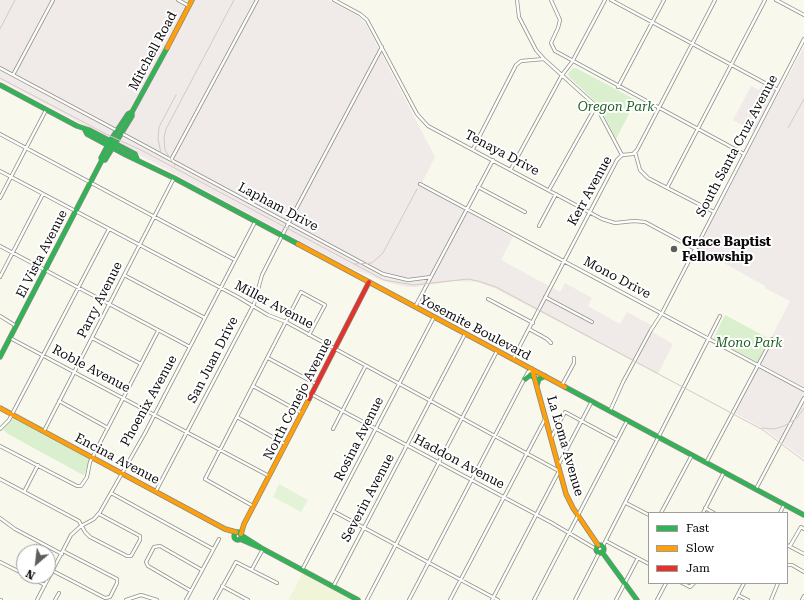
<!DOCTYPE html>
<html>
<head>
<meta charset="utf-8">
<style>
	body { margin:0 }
	#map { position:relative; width:804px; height:600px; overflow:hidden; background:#f8f9ec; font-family:"Roboto Serif",serif }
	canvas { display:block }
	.legend { position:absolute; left:648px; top:512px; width:140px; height:72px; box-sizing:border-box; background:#fff; border:1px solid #9d9d9d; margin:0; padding:5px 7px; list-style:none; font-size:12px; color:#0a0a0a }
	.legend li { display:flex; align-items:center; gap:8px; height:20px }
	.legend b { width:20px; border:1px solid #9d9d9d }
	.north { position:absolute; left:16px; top:544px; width:40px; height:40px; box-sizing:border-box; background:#fff; border:1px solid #9d9d9d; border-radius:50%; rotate:208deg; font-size:11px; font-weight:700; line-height:16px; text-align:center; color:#0a0a0a }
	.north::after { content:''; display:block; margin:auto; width:14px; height:18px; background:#5d5e59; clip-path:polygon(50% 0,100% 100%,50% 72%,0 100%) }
</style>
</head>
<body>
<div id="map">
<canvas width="804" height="600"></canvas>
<ul class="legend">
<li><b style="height:5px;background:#30b455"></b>Fast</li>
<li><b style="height:5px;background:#ff9f0a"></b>Slow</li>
<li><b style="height:5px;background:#e5322d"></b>Jam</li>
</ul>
<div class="north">N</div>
</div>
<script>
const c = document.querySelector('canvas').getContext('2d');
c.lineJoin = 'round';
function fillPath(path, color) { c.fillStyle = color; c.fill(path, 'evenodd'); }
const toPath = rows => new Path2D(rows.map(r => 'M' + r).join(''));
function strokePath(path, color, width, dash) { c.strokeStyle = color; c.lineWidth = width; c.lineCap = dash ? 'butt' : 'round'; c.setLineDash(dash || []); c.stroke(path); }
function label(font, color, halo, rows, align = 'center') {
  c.font = font + ' "Roboto Serif",serif'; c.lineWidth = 4; c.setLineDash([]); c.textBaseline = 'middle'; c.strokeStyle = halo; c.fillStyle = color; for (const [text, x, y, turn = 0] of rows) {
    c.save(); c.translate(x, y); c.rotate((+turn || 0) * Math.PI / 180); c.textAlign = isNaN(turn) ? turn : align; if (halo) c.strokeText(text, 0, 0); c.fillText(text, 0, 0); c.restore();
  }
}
const industrial = toPath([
	[0,0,328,0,358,16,366,24,435,157,422,183,467,207,466,211,513,237,501,260,560,292,565,283,592,298,588,306,620,324,627,312,653,326,650,331,673,344,658,374,494,288,477,282,454,281,416,287,406,287,383,281,348,267,0,80],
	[804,47,804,459,767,431,733,412,790,301,765,288,765,286,697,248,757,133,733,120,751,86,759,90,762,85,779,93]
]);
const farmland = toPath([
	[303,573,344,596,353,600,288,600]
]);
const green = toPath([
	[573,68,576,68,636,100,616,139,598,104,569,77,568,74],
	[725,315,770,339,757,363,713,339],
	[14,417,90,459,85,473,83,475,8,434,3,430]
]);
const pitch = toPath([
	[279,484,308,500,301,512,273,497]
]);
const street = toPath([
	[178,0,189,6],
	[334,0,360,14,367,20,417,114,428,126,602,219,615,223,634,221,645,222,712,258],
	[517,0,519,17,536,50,544,59,596,106,622,155],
	[551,0,560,20,558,28,551,43,555,51,744,154],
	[611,0,778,90],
	[776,0,804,15],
	[0,68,116,130],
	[13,75,53,0],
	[618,87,664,0],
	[121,133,383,274,408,280,431,277],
	[0,134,235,260],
	[473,149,516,65,521,61,544,59],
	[635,152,640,170,648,178,714,212],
	[171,160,257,0],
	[511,169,562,75,572,62,605,0],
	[0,171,238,297,268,315,286,322,559,471,492,600],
	[420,184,804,390],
	[478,187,525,212],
	[667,188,765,0],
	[549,190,596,106],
	[0,198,46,110],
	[539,226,556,194],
	[0,246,190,347],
	[124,275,205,318],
	[0,277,43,194],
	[545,297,592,322],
	[488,299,533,323],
	[415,307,493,160],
	[0,316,16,326],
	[529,329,547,339,551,343],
	[10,338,269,476],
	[92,338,141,364],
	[268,358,316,384],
	[513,359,617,160,622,155,633,154,637,150,715,0],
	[562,385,574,363,574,358],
	[253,386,302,413],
	[311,394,552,523,596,549],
	[59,401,108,428],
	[610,411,623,382,651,330,662,313,804,39],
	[237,417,285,444],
	[0,429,9,420,109,229],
	[333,429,365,367],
	[44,431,174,178],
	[551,438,565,412,617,440],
	[0,446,77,486,81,486,87,477,90,462,158,331],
	[706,463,772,339],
	[558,466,592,401],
	[0,479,79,521,85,532,90,537,127,556,131,556,140,540,140,536,99,514],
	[756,489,804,398],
	[156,491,254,304,262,275,288,224,382,47],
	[24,492,38,465],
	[111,493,213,549],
	[626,503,649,515],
	[253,506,205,479,301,292,325,305,309,335],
	[705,508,714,513],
	[333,511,498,600],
	[661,513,692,455],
	[703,513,724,472],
	[780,513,784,505],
	[0,518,15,529,62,554],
	[606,541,649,564],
	[787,545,804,554],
	[603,546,720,316],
	[790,546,801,527,804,529],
	[0,562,24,574],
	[787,565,792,565,804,572],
	[252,569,263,549],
	[302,570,434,317],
	[53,571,105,598,110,597,117,583,117,579,63,551],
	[27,576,45,585],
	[682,583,690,587,694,583],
	[222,586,248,600],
	[333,587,465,334],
	[191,591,148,566,146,562,154,547,160,546,202,570],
	[738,595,748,600],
	[0,600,1,600],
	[37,600,71,535,81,526,94,519,100,512,145,433,255,222],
	[55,600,59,593],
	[126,600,141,595,157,600],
	[186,600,219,539],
	[215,600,236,562,277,583],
	[367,600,497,351],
	[409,600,528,372,532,370],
	[450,600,545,419],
	[534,600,627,421],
	[575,600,599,553],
	[616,600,638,558],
	[657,600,666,583],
	[735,600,744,583],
	[771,600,778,583],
	[802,600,804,596]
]);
const fast = toPath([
	[0,85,77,126,89,130,135,154,137,159],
	[85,130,87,134,126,155,174,178,298,244],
	[102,160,105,160,132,116,132,112],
	[0,357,102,160,101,158,110,141,128,114,132,112,167,48],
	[525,379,530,375,535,378],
	[537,385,539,379,545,376],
	[565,387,804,515],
	'234 536a4 4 0 1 1 8 0a4 4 0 1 1-8 0Z',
	[241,535,263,549,358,600],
	[240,539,263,549],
	'596 549a4 4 0 1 1 8 0a4 4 0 1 1-8 0Z',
	[602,552,637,600]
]);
const slow = toPath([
	[167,48,192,0],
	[298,244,565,387],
	[532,369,566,494,573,508,598,545],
	[0,408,225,529,236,532],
	[241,534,244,524,309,399]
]);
const jam = toPath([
	[309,399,369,282]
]);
const rail = toPath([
	[0,29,15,0],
	[0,78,106,134,143,151,384,280,414,285,468,279,478,281,496,287,763,430,804,461],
	[788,128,804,99],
	[161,153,158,139,159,127,176,95],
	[175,166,165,150,164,138,166,129,234,0],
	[355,264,372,263,383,253,417,189],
	[762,428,774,429,784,426,797,418,804,408]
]);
const markers = [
	[674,249,4,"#5d5e59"]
];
const streetNames = [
	["Mitchell Road",153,51,-62],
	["South Santa Cruz Avenue",737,146,-62],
	["Tenaya Drive",502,153,28],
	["Kerr Avenue",590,191,-61],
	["Lapham Drive",278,207,28],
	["El Vista Avenue",42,254,-63],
	["Mono Drive",617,278,28],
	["Parry Avenue",100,300,-63],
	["Miller Avenue",274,305,28],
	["Yosemite Boulevard",475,328,28],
	["San Juan Drive",213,360,-63],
	["Roble Avenue",91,369,28],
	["North Conejo Avenue",298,399,-63],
	["Phoenix Avenue",149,401,-61],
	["Rosina Avenue",359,439,-63],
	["La Loma Avenue",565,446,74],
	["Encina Avenue",117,459,28],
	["Haddon Avenue",459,462,28],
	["Severin Avenue",368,498,-62]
];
const parkNames = [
	["Oregon Park",616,107],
	["Mono Park",749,343]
];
const poiNames = [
	["Grace Baptist",682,242],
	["Fellowship",682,257]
];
fillPath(industrial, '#f0eae9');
fillPath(farmland, '#f0f5d9');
fillPath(green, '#d9efcd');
fillPath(pitch, '#e4f3d7');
strokePath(street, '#91928c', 4);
strokePath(fast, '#888882', 5.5);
strokePath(slow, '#888882', 5.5);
strokePath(jam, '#888882', 5.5);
strokePath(street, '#fefefc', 2.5);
strokePath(fast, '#30b455', 4);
strokePath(slow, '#ff9f0a', 4);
strokePath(jam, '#e5322d', 4);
strokePath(rail, '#d5c9c2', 1);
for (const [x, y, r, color] of markers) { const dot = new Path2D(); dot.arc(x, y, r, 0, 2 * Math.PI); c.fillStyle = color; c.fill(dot); strokePath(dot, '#fff', 1.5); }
label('13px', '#0a0a0a', '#fff', streetNames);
label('italic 13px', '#1e5e22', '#fff', parkNames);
label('bold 13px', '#0a0a0a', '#fff', poiNames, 'left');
</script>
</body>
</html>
